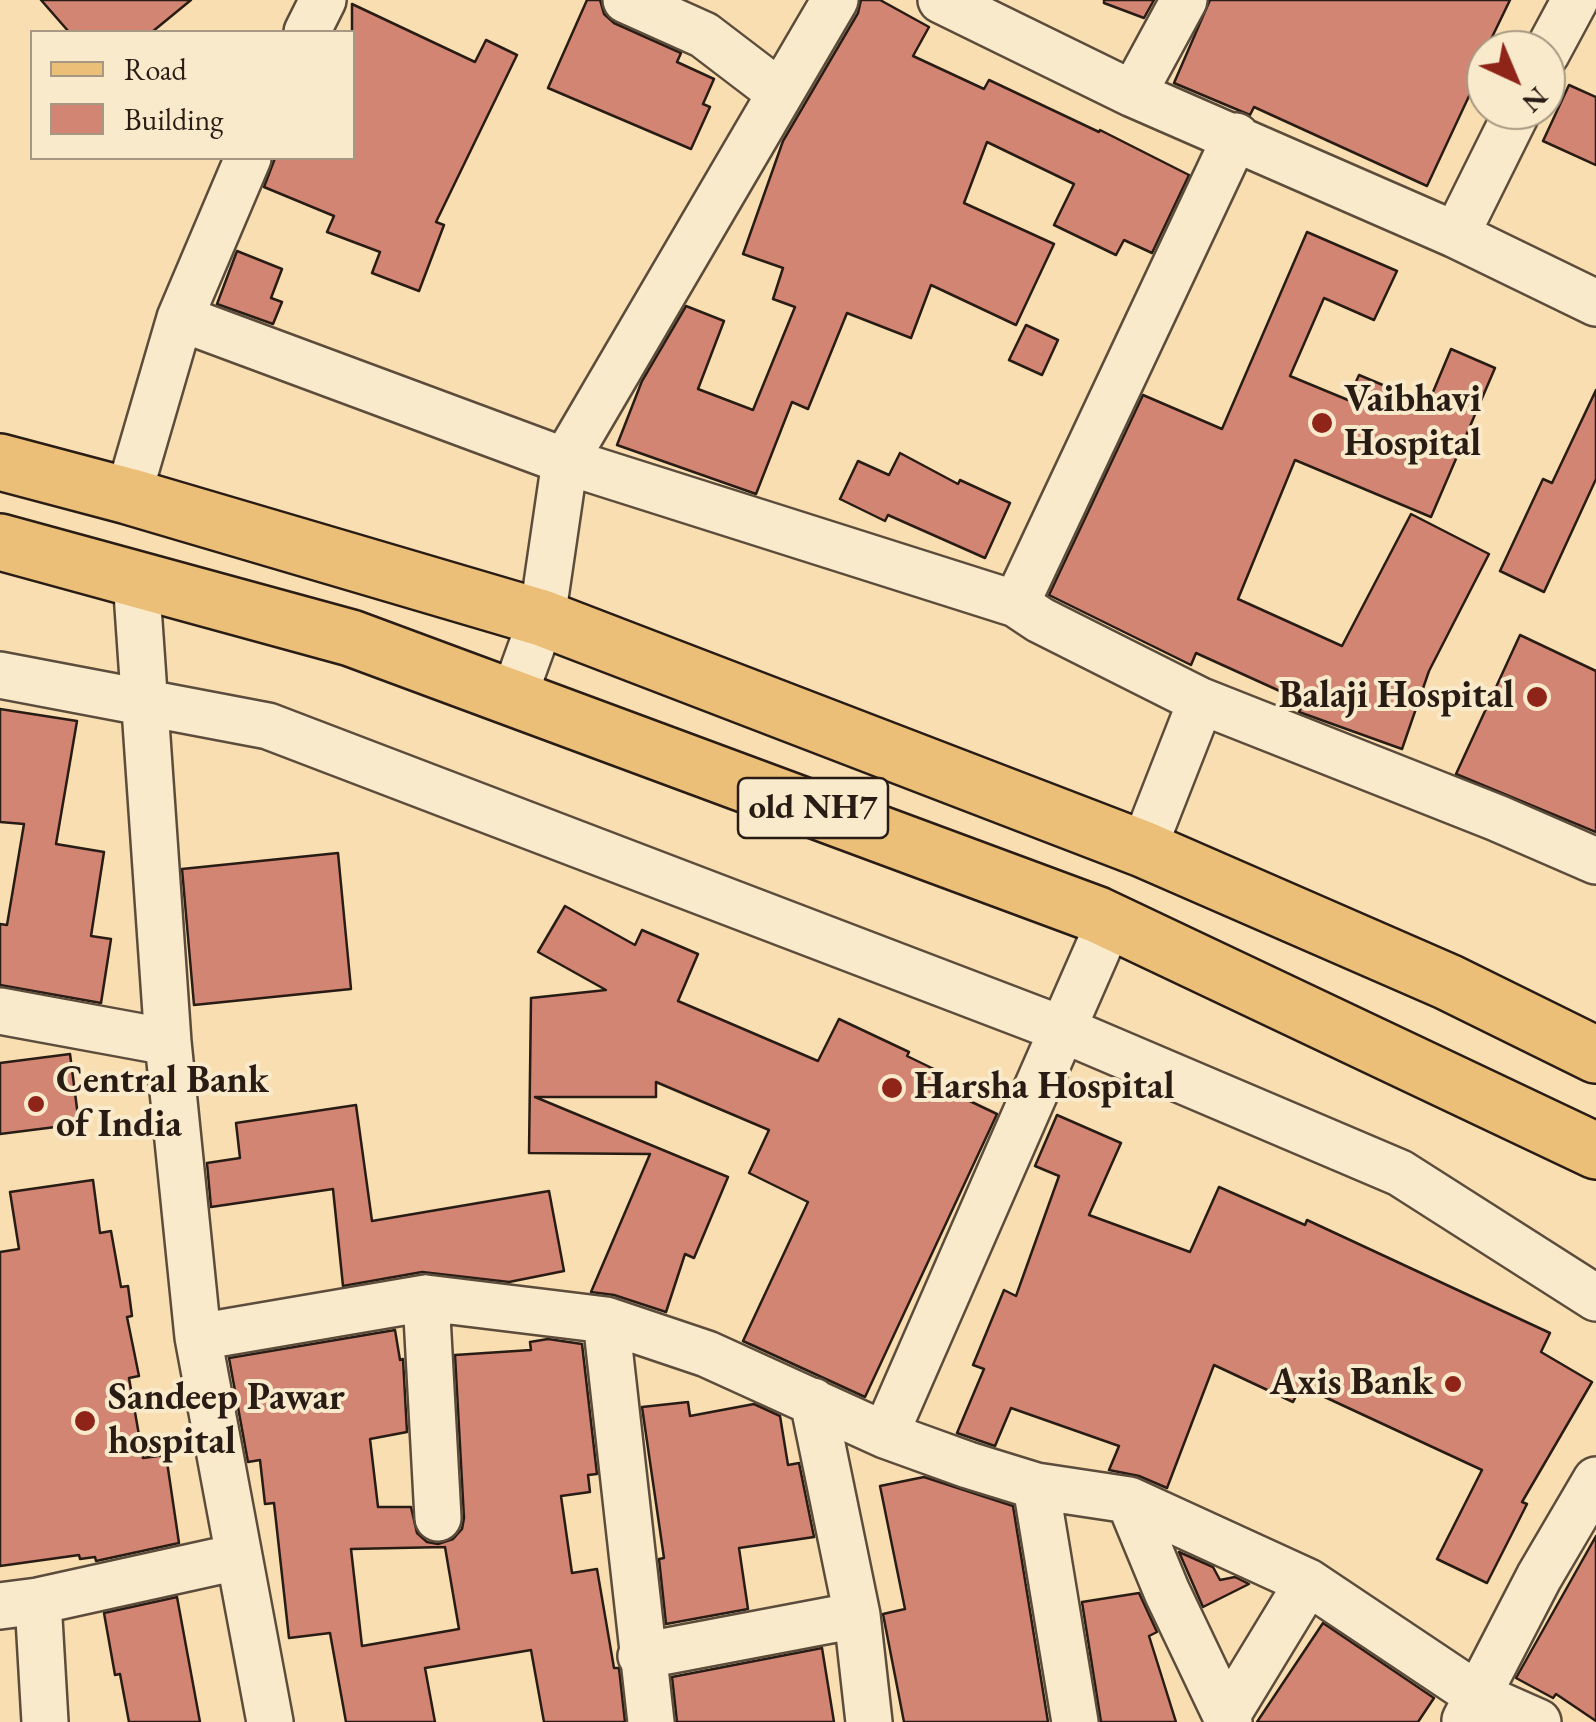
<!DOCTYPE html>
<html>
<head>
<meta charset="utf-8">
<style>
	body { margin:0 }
	#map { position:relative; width:1596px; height:1722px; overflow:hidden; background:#f8deb1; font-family:"EB Garamond",serif }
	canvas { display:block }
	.legend { position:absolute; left:30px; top:30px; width:325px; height:130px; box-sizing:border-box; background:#faeacc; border:2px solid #a69882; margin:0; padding:12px 18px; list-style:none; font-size:30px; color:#281c14 }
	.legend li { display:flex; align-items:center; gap:20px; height:50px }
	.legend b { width:50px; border:2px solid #a69882 }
	.north { position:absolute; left:1466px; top:30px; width:100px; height:100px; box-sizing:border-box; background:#faeacc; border:2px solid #a69882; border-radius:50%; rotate:136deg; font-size:28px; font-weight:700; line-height:40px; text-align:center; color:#281c14 }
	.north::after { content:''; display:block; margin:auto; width:35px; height:45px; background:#8f2418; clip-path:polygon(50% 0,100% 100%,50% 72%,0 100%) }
</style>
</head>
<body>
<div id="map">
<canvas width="1596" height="1722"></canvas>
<ul class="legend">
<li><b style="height:12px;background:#ecbf78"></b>Road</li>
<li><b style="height:28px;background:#d38574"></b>Building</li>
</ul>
<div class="north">N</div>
</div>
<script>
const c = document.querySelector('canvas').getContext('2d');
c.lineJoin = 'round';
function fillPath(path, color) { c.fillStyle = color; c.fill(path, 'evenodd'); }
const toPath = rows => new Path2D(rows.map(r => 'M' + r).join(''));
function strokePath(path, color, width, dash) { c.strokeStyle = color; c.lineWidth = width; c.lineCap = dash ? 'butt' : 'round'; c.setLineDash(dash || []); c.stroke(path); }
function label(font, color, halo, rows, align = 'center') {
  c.font = font + ' "EB Garamond",serif'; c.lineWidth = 8; c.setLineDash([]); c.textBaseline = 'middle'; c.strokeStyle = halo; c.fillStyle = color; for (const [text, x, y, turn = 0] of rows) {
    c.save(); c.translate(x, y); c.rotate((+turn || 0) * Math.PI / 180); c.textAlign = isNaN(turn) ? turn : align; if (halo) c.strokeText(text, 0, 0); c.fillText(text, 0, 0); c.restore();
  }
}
const building = toPath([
	[41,0,191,0,152,32,69,32,41,0],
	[587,0,600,0,604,14,614,23,681,53,677,62,714,79,703,104,710,107,691,149,548,88,587,0],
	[861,0,880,0,929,27,913,56,984,89,989,80,1099,132,1100,130,1189,175,1152,253,1124,240,1116,255,1054,225,1074,184,987,142,964,203,1054,244,1016,325,931,285,911,338,847,313,808,409,792,402,756,494,617,445,642,381,686,306,724,321,698,389,753,410,795,307,773,299,783,268,743,254,783,141,858,13,861,0],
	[1104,0,1154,0,1144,18,1104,3,1104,0],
	[1210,0,1510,0,1480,62,1484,64,1427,186,1254,107,1250,115,1174,83,1210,0],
	[352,4,475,62,486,40,517,55,436,222,444,225,419,291,372,273,380,252,327,232,334,216,264,187,275,158,352,158,352,4],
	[1569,85,1596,97,1596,165,1543,141,1569,85],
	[1307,232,1397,271,1374,320,1324,298,1290,376,1348,400,1359,375,1428,404,1451,349,1495,368,1431,517,1295,460,1238,599,1342,646,1411,514,1489,554,1429,671,1402,749,1299,712,1304,702,1196,653,1191,665,1049,595,1143,395,1222,429,1307,232],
	[237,251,282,269,271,298,282,302,273,324,217,304,237,251],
	[1026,325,1058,340,1042,375,1009,360,1026,325],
	[1596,390,1596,479,1544,592,1500,571,1543,479,1552,483,1596,390],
	[900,453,958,484,960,480,1010,503,985,558,888,515,885,521,840,499,858,461,889,475,900,453],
	[1520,635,1596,671,1596,832,1456,774,1520,635],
	[0,709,77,721,56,844,104,852,91,936,111,939,101,1003,0,985,0,924,7,925,24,824,0,822,0,709],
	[338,853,351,989,194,1005,182,869,338,853],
	[565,906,635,945,642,930,698,954,678,1001,818,1061,839,1019,909,1052,907,1056,940,1072,934,1084,997,1114,865,1397,743,1341,808,1202,749,1173,769,1130,656,1082,656,1097,535,1097,728,1177,694,1258,685,1254,666,1312,614,1295,591,1292,650,1154,529,1153,531,998,606,990,538,952,565,906],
	[70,1054,79,1124,0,1134,0,1063,70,1054],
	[356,1105,372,1221,549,1191,564,1271,509,1282,422,1272,343,1286,333,1189,211,1207,207,1163,240,1158,236,1123,356,1105],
	[1057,1115,1121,1143,1089,1215,1190,1252,1219,1187,1305,1225,1307,1220,1550,1333,1541,1352,1592,1382,1522,1502,1527,1504,1487,1583,1437,1559,1482,1470,1301,1386,1293,1402,1214,1365,1167,1488,1139,1476,1109,1470,1119,1446,1011,1408,995,1446,957,1433,984,1369,973,1365,1004,1290,1016,1296,1059,1176,1035,1166,1057,1115],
	[93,1180,100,1233,111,1231,121,1287,128,1286,132,1316,127,1317,139,1376,129,1378,143,1458,166,1455,179,1543,96,1561,95,1557,80,1559,79,1555,0,1566,0,1252,19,1249,10,1192,93,1180],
	[395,1330,400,1360,403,1359,407,1432,370,1439,378,1507,411,1507,417,1533,427,1542,438,1544,453,1539,462,1529,464,1518,455,1355,531,1350,530,1342,548,1339,582,1344,597,1474,588,1475,590,1492,561,1496,572,1573,597,1569,614,1668,619,1668,625,1722,544,1722,531,1650,425,1668,435,1722,346,1722,330,1633,289,1638,274,1503,265,1504,260,1460,248,1462,229,1358,395,1330],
	[445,1547,459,1629,362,1646,351,1549,445,1547],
	[688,1402,690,1416,754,1404,780,1416,788,1465,799,1463,814,1537,739,1548,748,1609,666,1624,659,1559,664,1558,642,1407,688,1402],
	[924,1477,1013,1506,1048,1722,904,1722,883,1614,905,1609,880,1486,924,1477],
	[1596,1536,1596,1721,1556,1694,1553,1698,1516,1678,1596,1536],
	[1179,1552,1213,1567,1220,1580,1235,1577,1249,1584,1203,1607,1179,1552],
	[1139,1593,1157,1632,1149,1636,1176,1722,1101,1722,1082,1602,1139,1593],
	[177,1597,200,1722,129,1722,120,1674,115,1675,104,1613,177,1597],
	[1323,1623,1434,1698,1418,1722,1257,1722,1323,1623],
	[822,1648,834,1722,677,1722,672,1677,822,1648]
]);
const minor = toPath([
	[626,0,704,35,780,93],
	[941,0,1133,94,1456,235,1596,303],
	[307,32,323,0],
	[1546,54,1575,0],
	[1133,94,1184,0],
	[1456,235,1518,110],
	[180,318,565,461,1016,604,1040,620,1201,701,1497,818,1596,861],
	[128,496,180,318,248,158],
	[136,578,168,1042,198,1337,270,1722],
	[1016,604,1236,136],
	[0,675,268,726,1064,1030,1400,1173,1596,1298],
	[513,698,542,618,565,461,835,0],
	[1143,849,1201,701],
	[0,1011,168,1042],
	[606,1320,651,1722],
	[198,1337,426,1298],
	[813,1401,857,1615,869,1722],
	[885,1435,1110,921],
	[1036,1486,1075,1722],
	[1129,1500,1167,1592,1229,1722],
	[438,1518,426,1298,606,1320,707,1354,885,1435,968,1465,1036,1486,1129,1500,1308,1582,1477,1695,1538,1722],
	[38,1601,45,1722],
	[0,1606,38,1601,237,1557],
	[641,1656,857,1615],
	[1226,1717,1308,1582],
	[1465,1720,1539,1577,1596,1480]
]);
const primary = toPath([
	[0,462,128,496,542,618,1143,849,1448,982,1596,1055],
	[0,542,351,638,1098,915,1596,1151]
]);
const markers = [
	[1322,423,12,"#8f2418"],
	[1537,697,12,"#8f2418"],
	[892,1088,12,"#8f2418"],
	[36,1104,10,"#8f2418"],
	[1453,1384,10,"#8f2418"],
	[85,1421,12,"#8f2418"]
];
const shields = [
	[813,808,150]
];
const shieldNames = [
	["old NH7",813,808]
];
const poiNames = [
	["Vaibhavi",1344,401],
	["Hospital",1344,445],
	["Balaji Hospital",1514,697,"right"],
	["Central Bank",56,1082],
	["of India",56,1126],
	["Harsha Hospital",914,1088],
	["Axis Bank",1433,1384,"right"],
	["Sandeep Pawar",108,1399],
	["hospital",108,1443]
];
fillPath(building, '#d38574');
strokePath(building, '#281c14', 2.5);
strokePath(minor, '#5c4c3b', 50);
strokePath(primary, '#281c14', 60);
strokePath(minor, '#faeacc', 45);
strokePath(primary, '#ecbf78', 55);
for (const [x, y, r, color] of markers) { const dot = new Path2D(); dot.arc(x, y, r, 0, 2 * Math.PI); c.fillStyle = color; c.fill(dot); strokePath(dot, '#faeacc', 4); }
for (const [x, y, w] of shields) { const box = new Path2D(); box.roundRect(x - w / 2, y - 30, w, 60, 8); c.fillStyle = '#faeacc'; c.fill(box); strokePath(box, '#281c14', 2.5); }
label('bold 35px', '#281c14', null, shieldNames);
label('bold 38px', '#281c14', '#faeacc', poiNames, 'left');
</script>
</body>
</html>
